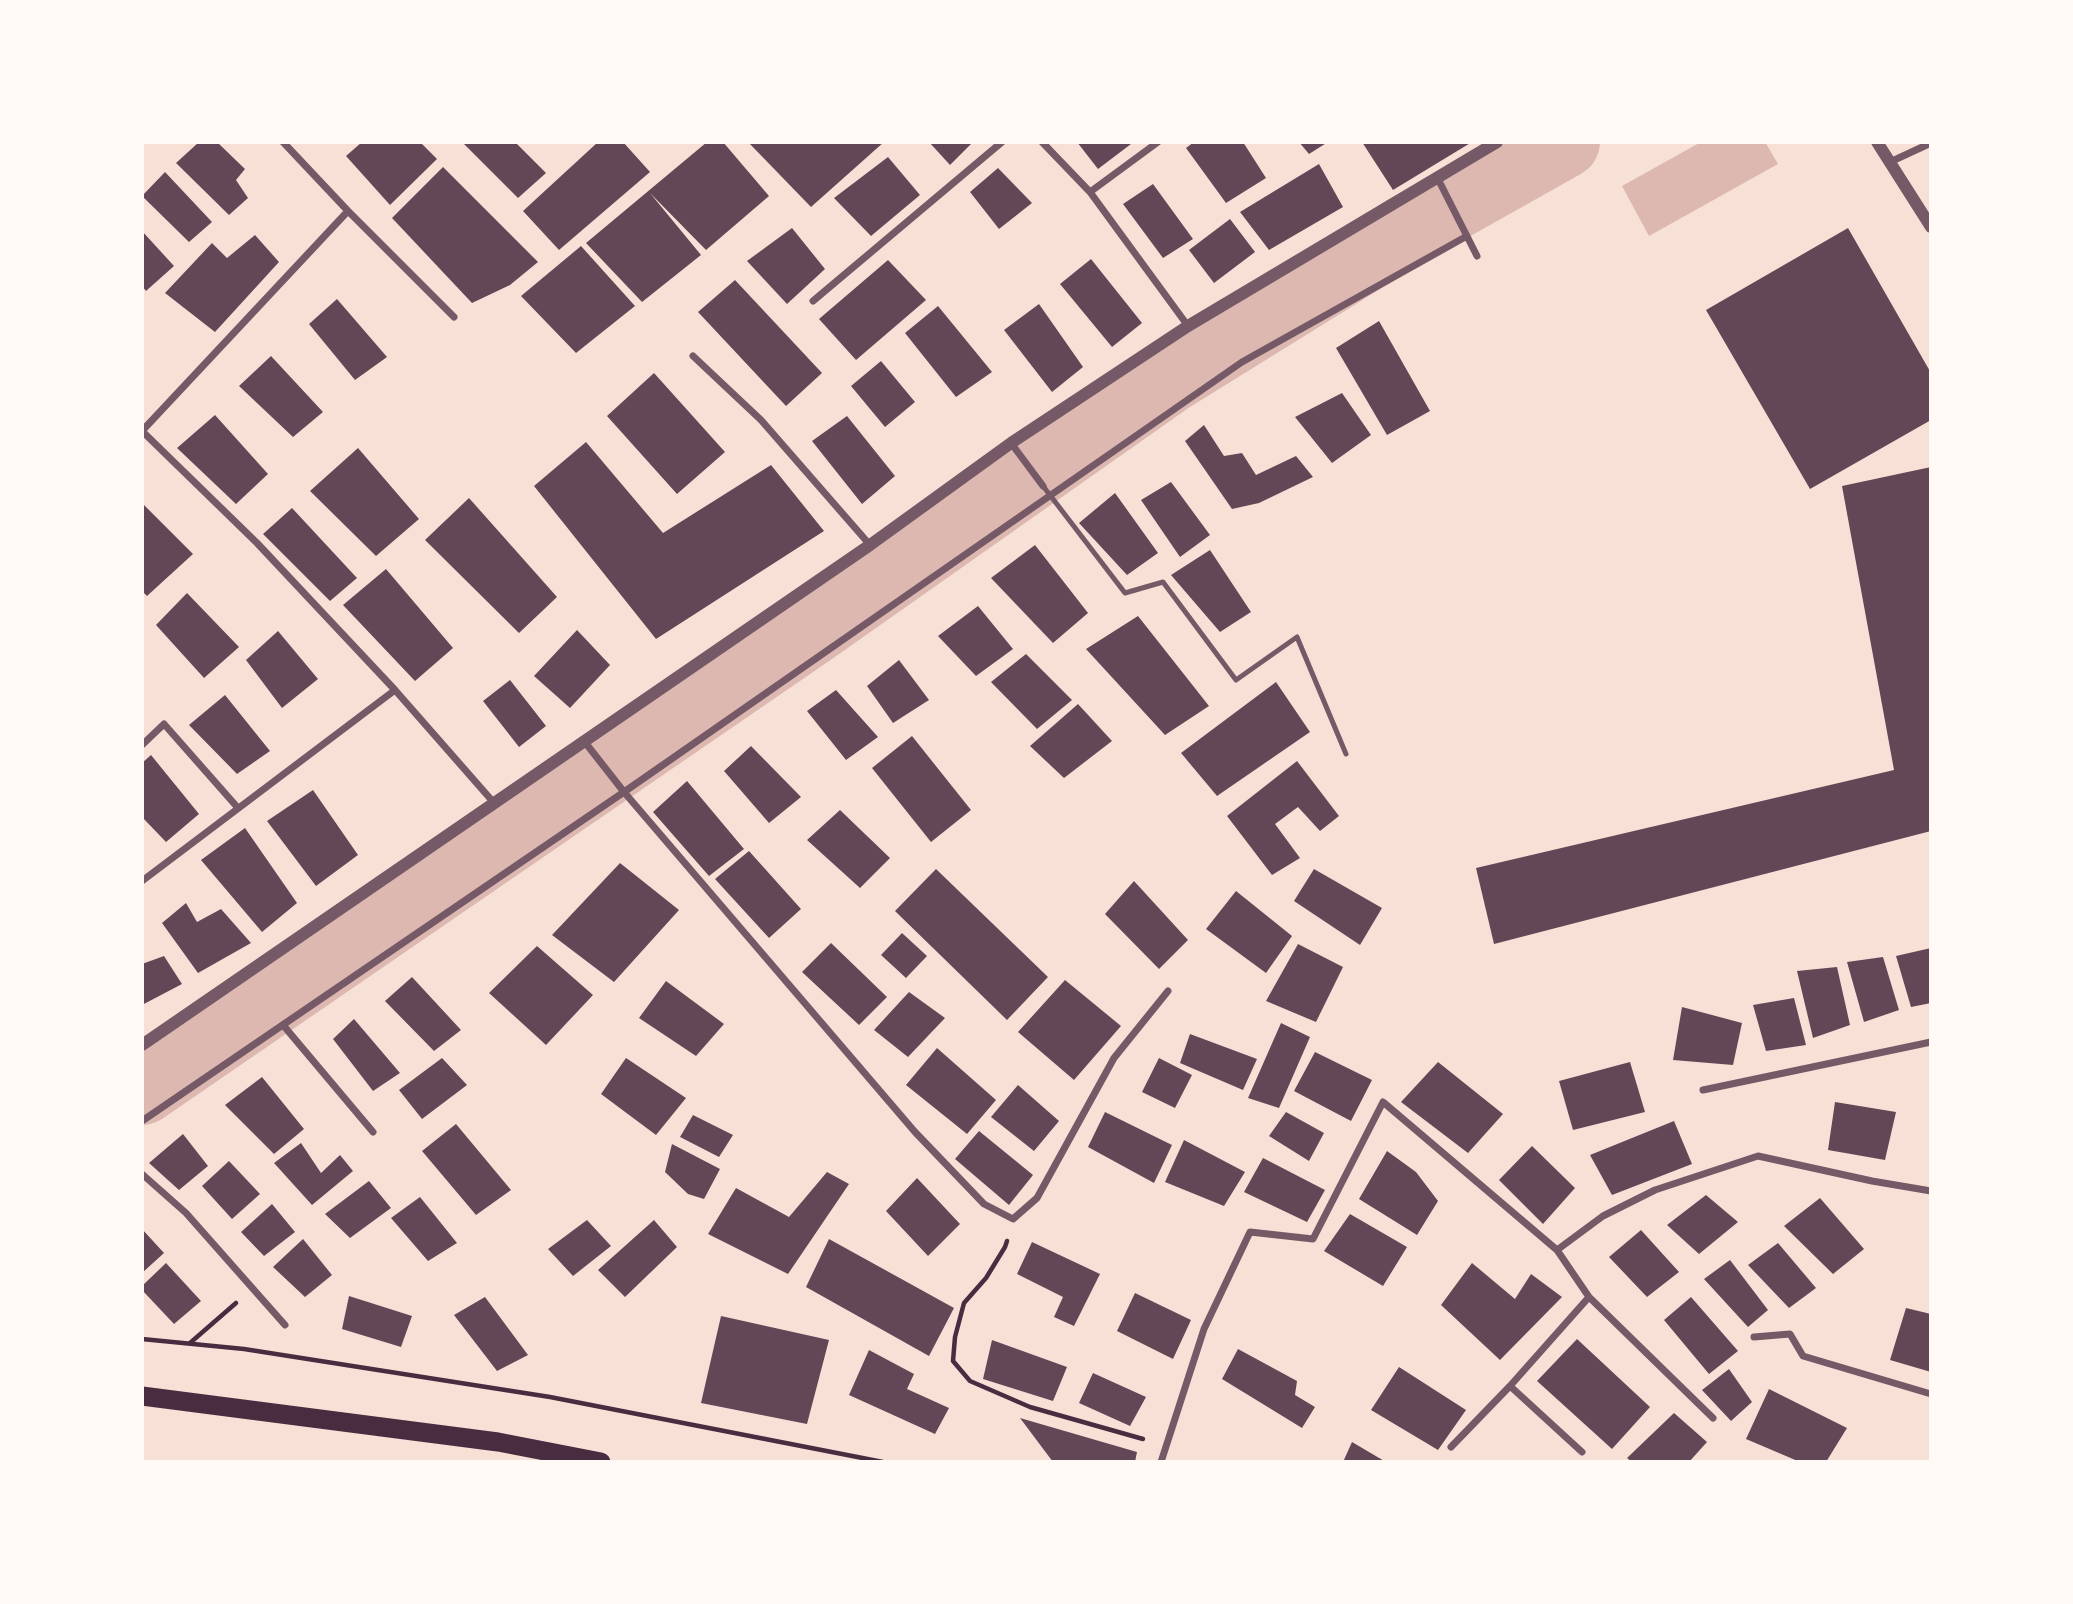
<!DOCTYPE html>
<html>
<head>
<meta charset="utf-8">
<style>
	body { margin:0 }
	#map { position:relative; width:2073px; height:1604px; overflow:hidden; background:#f7e1d7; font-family:Cabin,sans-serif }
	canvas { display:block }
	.frame { position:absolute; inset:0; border:144px solid #fffaf5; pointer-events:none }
</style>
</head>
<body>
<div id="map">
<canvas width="2073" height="1604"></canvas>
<div class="frame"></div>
</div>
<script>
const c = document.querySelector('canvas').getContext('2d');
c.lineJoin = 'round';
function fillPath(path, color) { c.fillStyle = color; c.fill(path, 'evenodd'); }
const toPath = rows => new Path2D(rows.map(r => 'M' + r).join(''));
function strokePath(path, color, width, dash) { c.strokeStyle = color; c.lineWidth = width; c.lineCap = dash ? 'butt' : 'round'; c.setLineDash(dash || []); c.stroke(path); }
const water = toPath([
	[1701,142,1765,142,1778,164,1649,236,1622,186]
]);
const river = toPath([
	[142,1089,812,629,1167,379,1404,232,1564,142]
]);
const building = toPath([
	[199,142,217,142,245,169,236,180,248,198,229,215,176,163],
	[362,142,420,142,437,159,390,205,346,156],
	[462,142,515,142,546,173,518,198],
	[598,142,623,142,650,172,559,250,523,211],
	[707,142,723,142,769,196,706,250,650,193,701,255,642,302,586,243],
	[748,142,884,142,811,207],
	[929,142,973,142,950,165],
	[1077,142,1129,142,1131,144,1098,169],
	[1194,142,1243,142,1266,178,1226,203,1186,148],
	[1299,142,1328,142,1309,154],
	[1362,142,1472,142,1393,190],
	[888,157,920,195,871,236,834,198],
	[1319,164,1343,207,1269,250,1240,212],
	[443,167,538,262,510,285,472,303,392,218],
	[998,168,1032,203,999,229,970,192],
	[165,172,212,222,189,242,142,196],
	[1153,184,1193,239,1163,258,1123,204],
	[1230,219,1255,252,1214,283,1189,250],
	[792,228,825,269,787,304,747,261],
	[1848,228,1931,373,1931,420,1810,489,1706,310],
	[142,231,174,266,146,291,142,286],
	[255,235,279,262,215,332,165,293,212,243,227,258],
	[581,246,635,306,576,353,521,296],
	[1091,259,1142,323,1112,347,1060,284],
	[888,260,926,300,856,360,819,319],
	[735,280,822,373,786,406,698,312],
	[337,299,387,357,355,380,309,324],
	[1039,304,1083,367,1052,392,1004,330],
	[938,306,992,372,956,397,905,333],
	[1379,321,1430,411,1387,435,1336,348],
	[271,356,323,412,293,437,239,386],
	[881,361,915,402,885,427,851,386],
	[654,373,725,452,677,494,607,416],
	[1342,393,1371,435,1332,463,1295,417],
	[215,415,268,474,236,504,177,448],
	[847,416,895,476,862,504,812,441],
	[1204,425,1224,456,1242,453,1256,475,1296,456,1313,477,1259,503,1232,509,1185,441],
	[586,442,663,533,771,465,824,531,656,639,534,486],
	[358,448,419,519,376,556,310,491],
	[1931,467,1931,831,1494,944,1476,868,1894,770,1842,486],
	[1171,482,1210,535,1180,557,1141,500],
	[1115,493,1158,553,1127,575,1079,523],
	[469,498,557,597,519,633,425,540],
	[142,503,193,554,147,596,142,591],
	[292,508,357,578,330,601,263,534],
	[1035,545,1088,613,1053,643,991,578],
	[1210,550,1251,612,1220,632,1171,575],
	[386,569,453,648,415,681,343,605],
	[187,593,239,647,204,678,156,625],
	[978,606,1013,649,976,676,938,636],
	[1138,616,1209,706,1165,735,1086,649],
	[577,630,610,665,570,708,534,676],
	[278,631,318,679,282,708,246,660],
	[1026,654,1072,700,1037,729,991,682],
	[899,660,929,700,893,723,867,686],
	[510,680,546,726,519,747,483,701],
	[1276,682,1310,732,1217,796,1181,753],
	[836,690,878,737,846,760,807,711],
	[225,695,270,751,237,774,189,725],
	[1078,704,1112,741,1064,778,1030,746],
	[912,736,971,810,931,842,872,768],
	[751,746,801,797,769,823,724,771],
	[151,755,199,814,166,842,142,817,142,763],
	[1297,761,1339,816,1320,831,1298,807,1275,824,1300,858,1272,875,1227,816],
	[687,781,744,849,709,876,653,812],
	[313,790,358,855,316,886,267,821],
	[840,810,890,858,860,888,807,840],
	[245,828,297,903,262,932,201,860],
	[749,851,801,909,769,938,715,879],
	[620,863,679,910,614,982,552,935],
	[936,869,1048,977,1007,1020,895,911],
	[1314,869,1382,908,1360,945,1294,901],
	[1134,881,1188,940,1159,969,1105,914],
	[1236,891,1292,936,1266,973,1206,929],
	[186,903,197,922,221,909,251,943,198,973,162,923],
	[902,933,927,956,906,978,881,955],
	[831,943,887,997,859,1025,802,972],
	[1298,944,1343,967,1316,1022,1266,1001],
	[537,946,593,995,546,1045,489,993],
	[1931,948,1931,1003,1911,1007,1896,956],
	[164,956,182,984,142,1005,142,964],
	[1883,957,1899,1010,1864,1022,1847,962],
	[1837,967,1850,1025,1813,1038,1797,971],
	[412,977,461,1030,434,1051,385,1001],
	[1065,980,1121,1026,1074,1080,1018,1032],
	[666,981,724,1024,696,1056,639,1018],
	[909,992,945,1018,908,1057,874,1030],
	[1794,998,1806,1045,1766,1051,1753,1005],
	[1682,1007,1742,1023,1733,1065,1673,1060],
	[354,1019,400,1073,373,1091,333,1039],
	[1281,1023,1310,1037,1279,1108,1248,1098],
	[1190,1034,1257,1059,1243,1090,1180,1063],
	[937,1048,996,1100,967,1134,906,1085],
	[1315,1052,1372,1080,1351,1121,1294,1091],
	[442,1058,467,1085,422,1119,399,1090],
	[626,1058,686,1098,656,1135,601,1094],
	[1159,1058,1192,1075,1175,1108,1142,1092],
	[1438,1062,1503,1114,1468,1153,1401,1102],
	[1630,1062,1645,1112,1573,1130,1559,1081],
	[262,1077,304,1129,274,1154,225,1105],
	[1018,1085,1059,1121,1034,1151,991,1117],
	[1835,1102,1896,1112,1885,1160,1828,1150],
	[1105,1112,1172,1145,1154,1183,1088,1147],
	[1286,1112,1324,1133,1309,1161,1269,1136],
	[693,1115,733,1135,719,1157,680,1137],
	[1674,1121,1692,1164,1612,1195,1590,1155],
	[456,1124,511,1190,476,1215,422,1151],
	[979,1131,1033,1175,1009,1205,955,1159],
	[183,1134,208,1166,179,1190,149,1163],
	[1184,1140,1245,1172,1224,1206,1165,1182],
	[301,1143,321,1173,340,1155,353,1171,312,1205,274,1163],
	[672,1144,720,1169,704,1199,688,1194,665,1172],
	[1532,1146,1575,1188,1543,1224,1499,1180],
	[1387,1151,1416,1172,1438,1201,1417,1235,1359,1199],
	[1263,1158,1325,1190,1307,1222,1244,1192],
	[229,1161,260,1194,232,1219,202,1186],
	[827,1172,849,1184,788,1274,708,1234,736,1188,789,1217],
	[917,1178,960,1224,928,1256,886,1211],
	[369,1181,391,1208,350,1238,325,1214],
	[1706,1195,1738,1222,1699,1254,1667,1225],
	[420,1197,457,1243,428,1261,391,1218],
	[1820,1198,1864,1249,1833,1274,1784,1226],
	[272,1204,295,1232,264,1256,241,1232],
	[1350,1214,1407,1247,1383,1286,1324,1251],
	[587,1220,611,1246,573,1276,548,1249],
	[654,1220,677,1247,625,1297,598,1270],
	[142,1229,164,1253,142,1273],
	[1641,1230,1679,1272,1647,1297,1609,1257],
	[303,1239,332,1275,305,1297,273,1267],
	[829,1239,954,1308,929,1356,806,1287],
	[1032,1242,1100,1274,1074,1326,1054,1317,1063,1297,1017,1274],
	[1778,1243,1816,1288,1789,1308,1748,1265],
	[1730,1260,1768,1310,1748,1327,1704,1279],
	[166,1263,201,1301,174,1324,142,1290,142,1286],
	[1472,1263,1515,1299,1531,1274,1562,1297,1500,1360,1441,1305],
	[1135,1293,1191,1320,1173,1359,1117,1331],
	[349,1296,412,1316,401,1347,342,1329],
	[485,1297,528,1355,497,1371,454,1315],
	[1691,1297,1738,1351,1709,1374,1664,1320],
	[1906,1308,1931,1314,1931,1372,1890,1360],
	[721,1316,829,1340,807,1424,701,1403],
	[1577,1339,1650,1407,1612,1449,1537,1381],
	[992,1340,1067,1367,1053,1401,983,1379],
	[1238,1349,1297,1381,1295,1395,1315,1407,1302,1428,1222,1379],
	[869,1350,914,1374,907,1389,949,1408,935,1434,849,1395],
	[1399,1367,1466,1410,1438,1450,1371,1410],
	[1729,1369,1752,1402,1731,1421,1702,1390],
	[1093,1373,1146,1397,1130,1426,1079,1403],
	[1769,1389,1847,1428,1826,1462,1800,1462,1746,1439],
	[1674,1413,1707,1442,1689,1462,1632,1462,1627,1458],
	[1020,1418,1137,1452,1135,1462,1053,1462],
	[1352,1442,1386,1462,1343,1462]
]);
const path = toPath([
	[1007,1241,1005,1247,986,1278,964,1303,955,1337,953,1361,970,1381,1030,1407,1143,1439],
	[142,1339,244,1349,550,1397,883,1462],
	[190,1343,236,1303]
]);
const service = toPath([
	[1043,486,1125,593,1163,582,1236,680,1297,637,1346,754]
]);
const minor = toPath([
	[283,142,348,211,454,317],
	[1042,142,1090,192,1188,326],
	[1890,162,1931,143],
	[1437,177,1477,256],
	[1090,192,1158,142],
	[813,301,1002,142],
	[693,356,761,420,870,545],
	[142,431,257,543,395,690,495,804],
	[142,431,348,211],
	[1011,443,1043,486],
	[584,741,624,792,915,1132,984,1204,1013,1219,1037,1198,1114,1058,1168,991],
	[142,745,164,724,238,808],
	[142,881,395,690],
	[283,1025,373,1132],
	[1703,1090,1931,1042],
	[142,1121,624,792,1242,362,1467,236],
	[142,1174,186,1213,285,1325],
	[1557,1250,1603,1216,1655,1190,1758,1156,1872,1181,1931,1191],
	[1754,1337,1790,1334,1803,1356,1931,1394],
	[1510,1386,1582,1452],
	[1451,1447,1510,1386,1589,1297],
	[1161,1462,1204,1329,1250,1232,1313,1239,1383,1102,1557,1250,1589,1297,1713,1418]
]);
const tertiary = toPath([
	[1877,142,1931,227],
	[142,1045,870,545,1011,443,1188,326,1497,142]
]);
const trunk = toPath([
	[142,1396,498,1442,601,1462]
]);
fillPath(water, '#dcb8b0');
strokePath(river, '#dcb8b0', 72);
fillPath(building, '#644757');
strokePath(path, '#4a2c40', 4.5);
strokePath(service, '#755966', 5);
strokePath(minor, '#755966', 7);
strokePath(tertiary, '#755966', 12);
strokePath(trunk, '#4a2c40', 19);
</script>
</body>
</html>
